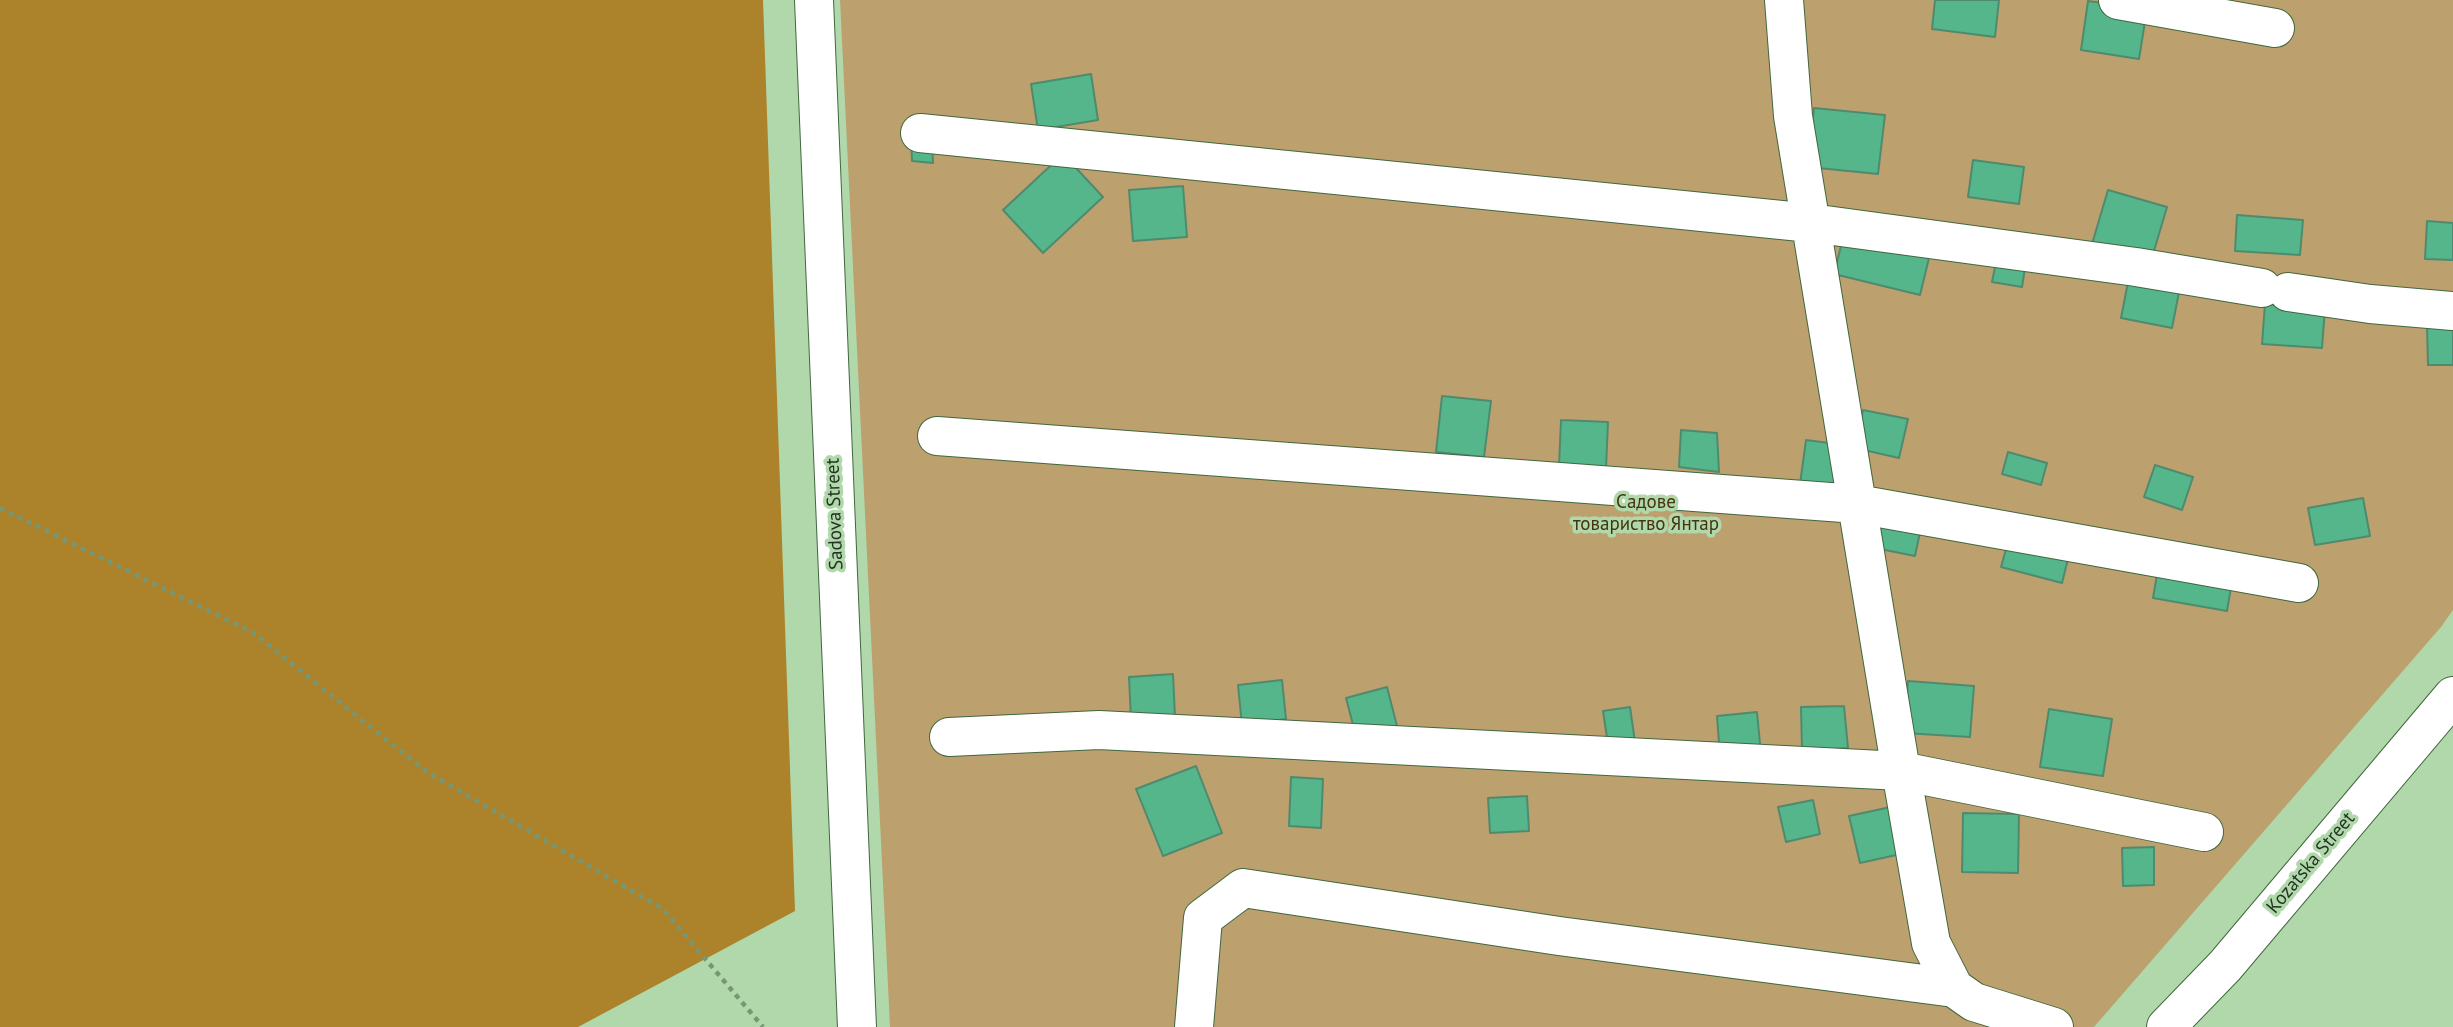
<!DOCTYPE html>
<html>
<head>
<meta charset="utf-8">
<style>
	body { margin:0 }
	canvas { display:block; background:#b0d8ab }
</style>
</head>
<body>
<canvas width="2453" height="1027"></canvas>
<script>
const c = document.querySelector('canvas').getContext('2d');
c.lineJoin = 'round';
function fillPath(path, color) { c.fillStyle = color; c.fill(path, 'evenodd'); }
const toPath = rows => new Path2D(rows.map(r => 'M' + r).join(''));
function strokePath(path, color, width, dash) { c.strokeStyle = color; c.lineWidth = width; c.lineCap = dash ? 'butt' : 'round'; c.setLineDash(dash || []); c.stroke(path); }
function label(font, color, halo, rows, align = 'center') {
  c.font = font + ' "PT Sans",sans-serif'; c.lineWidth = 7; c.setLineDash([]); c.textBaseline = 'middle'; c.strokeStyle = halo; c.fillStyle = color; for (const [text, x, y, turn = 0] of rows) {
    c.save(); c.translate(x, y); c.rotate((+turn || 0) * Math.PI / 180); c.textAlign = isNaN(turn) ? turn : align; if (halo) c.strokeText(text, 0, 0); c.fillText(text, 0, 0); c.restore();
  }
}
const green = toPath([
	[840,0,2453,0,2453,610,2441,627,2094,1027,890,1027]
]);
const forest = toPath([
	[0,0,763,0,795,911,578,1027,0,1027]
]);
const building = toPath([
	[1935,0,1999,0,1995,37,1932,29,1935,0],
	[2088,1,2147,9,2139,59,2081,50,2088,1],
	[1091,74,1098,120,1038,130,1031,84,1091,74],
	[1814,108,1885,115,1878,174,1808,167,1814,108],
	[911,138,932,141,933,163,912,161,911,138],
	[1063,154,1103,197,1043,253,1003,210,1063,154],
	[1973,160,2024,167,2019,204,1968,197,1973,160],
	[1183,186,1187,237,1133,241,1129,190,1183,186],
	[2108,190,2167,207,2151,261,2092,244,2108,190],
	[2237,215,2303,220,2300,255,2235,251,2237,215],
	[2427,221,2453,223,2453,260,2425,259,2427,221],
	[1843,238,1929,258,1920,295,1834,274,1843,238],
	[1997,257,2026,262,2022,287,1992,282,1997,257],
	[2128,282,2179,292,2172,328,2121,318,2128,282],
	[2265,304,2325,309,2322,348,2262,344,2265,304],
	[2427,326,2453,326,2453,365,2428,365,2427,326],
	[1442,396,1491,401,1484,457,1436,452,1442,396],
	[1863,410,1908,419,1899,458,1855,448,1863,410],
	[1561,420,1608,422,1606,468,1559,466,1561,420],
	[1681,430,1717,433,1719,472,1679,467,1681,430],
	[1806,440,1845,445,1840,490,1800,484,1806,440],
	[2008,452,2047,463,2041,485,2002,474,2008,452],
	[2155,465,2193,477,2182,510,2144,497,2155,465],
	[2363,498,2370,536,2315,545,2308,508,2363,498],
	[1873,508,1923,518,1915,556,1865,546,1873,508],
	[2010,535,2070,551,2062,583,2001,567,2010,535],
	[2159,563,2233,576,2227,611,2153,598,2159,563],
	[1173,674,1175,717,1131,720,1129,677,1173,674],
	[1282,680,1286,719,1242,725,1238,685,1282,680],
	[1908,681,1974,686,1970,737,1904,733,1908,681],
	[1387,687,1397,726,1356,736,1346,698,1387,687],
	[1844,706,1848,748,1802,751,1801,707,1844,706],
	[1630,707,1635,742,1608,745,1603,711,1630,707],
	[2049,709,2112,719,2103,776,2040,767,2049,709],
	[1757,712,1761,754,1720,757,1717,716,1757,712],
	[1196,766,1222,833,1163,856,1136,789,1196,766],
	[1291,777,1323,779,1321,828,1289,826,1291,777],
	[1527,796,1529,831,1490,833,1488,798,1527,796],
	[1813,800,1820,834,1786,842,1778,807,1813,800],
	[1900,805,1910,852,1860,863,1849,816,1900,805],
	[1963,813,2019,814,2018,873,1962,872,1963,813],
	[2154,847,2154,885,2123,886,2122,848,2154,847]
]);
const path = toPath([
	[0,508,252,632,427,772,663,909,763,1027]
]);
const minor = toPath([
	[814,0,857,1027],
	[1784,0,1793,116,1901,771,1931,943,1954,988,1974,1002,2054,1027],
	[2118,0,2275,28],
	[920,133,1811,223,2136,267,2262,288],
	[2288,292,2370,304,2453,311],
	[937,436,1857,504,2299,583],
	[949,737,1099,730,1901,771,2204,832],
	[1194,1027,1203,918,1243,888,1559,936,1954,988],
	[2166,1027,2225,966,2453,696]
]);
const parkNames = [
	["Садове",1646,503],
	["товариство Янтар",1646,525]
];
const streetNames = [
	["Sadova Street",835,514,-92],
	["Kozatska Street",2311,863,-50]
];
fillPath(green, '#bca16f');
fillPath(forest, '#ac832b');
fillPath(building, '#54b68a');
strokePath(building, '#508a6e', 2);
strokePath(minor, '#42673f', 40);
strokePath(path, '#779674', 4.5, [5, 5]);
strokePath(minor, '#fff', 38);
label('19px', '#463410', '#b0d8ab', parkNames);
label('19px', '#233321', '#b0d8ab', streetNames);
</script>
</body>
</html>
